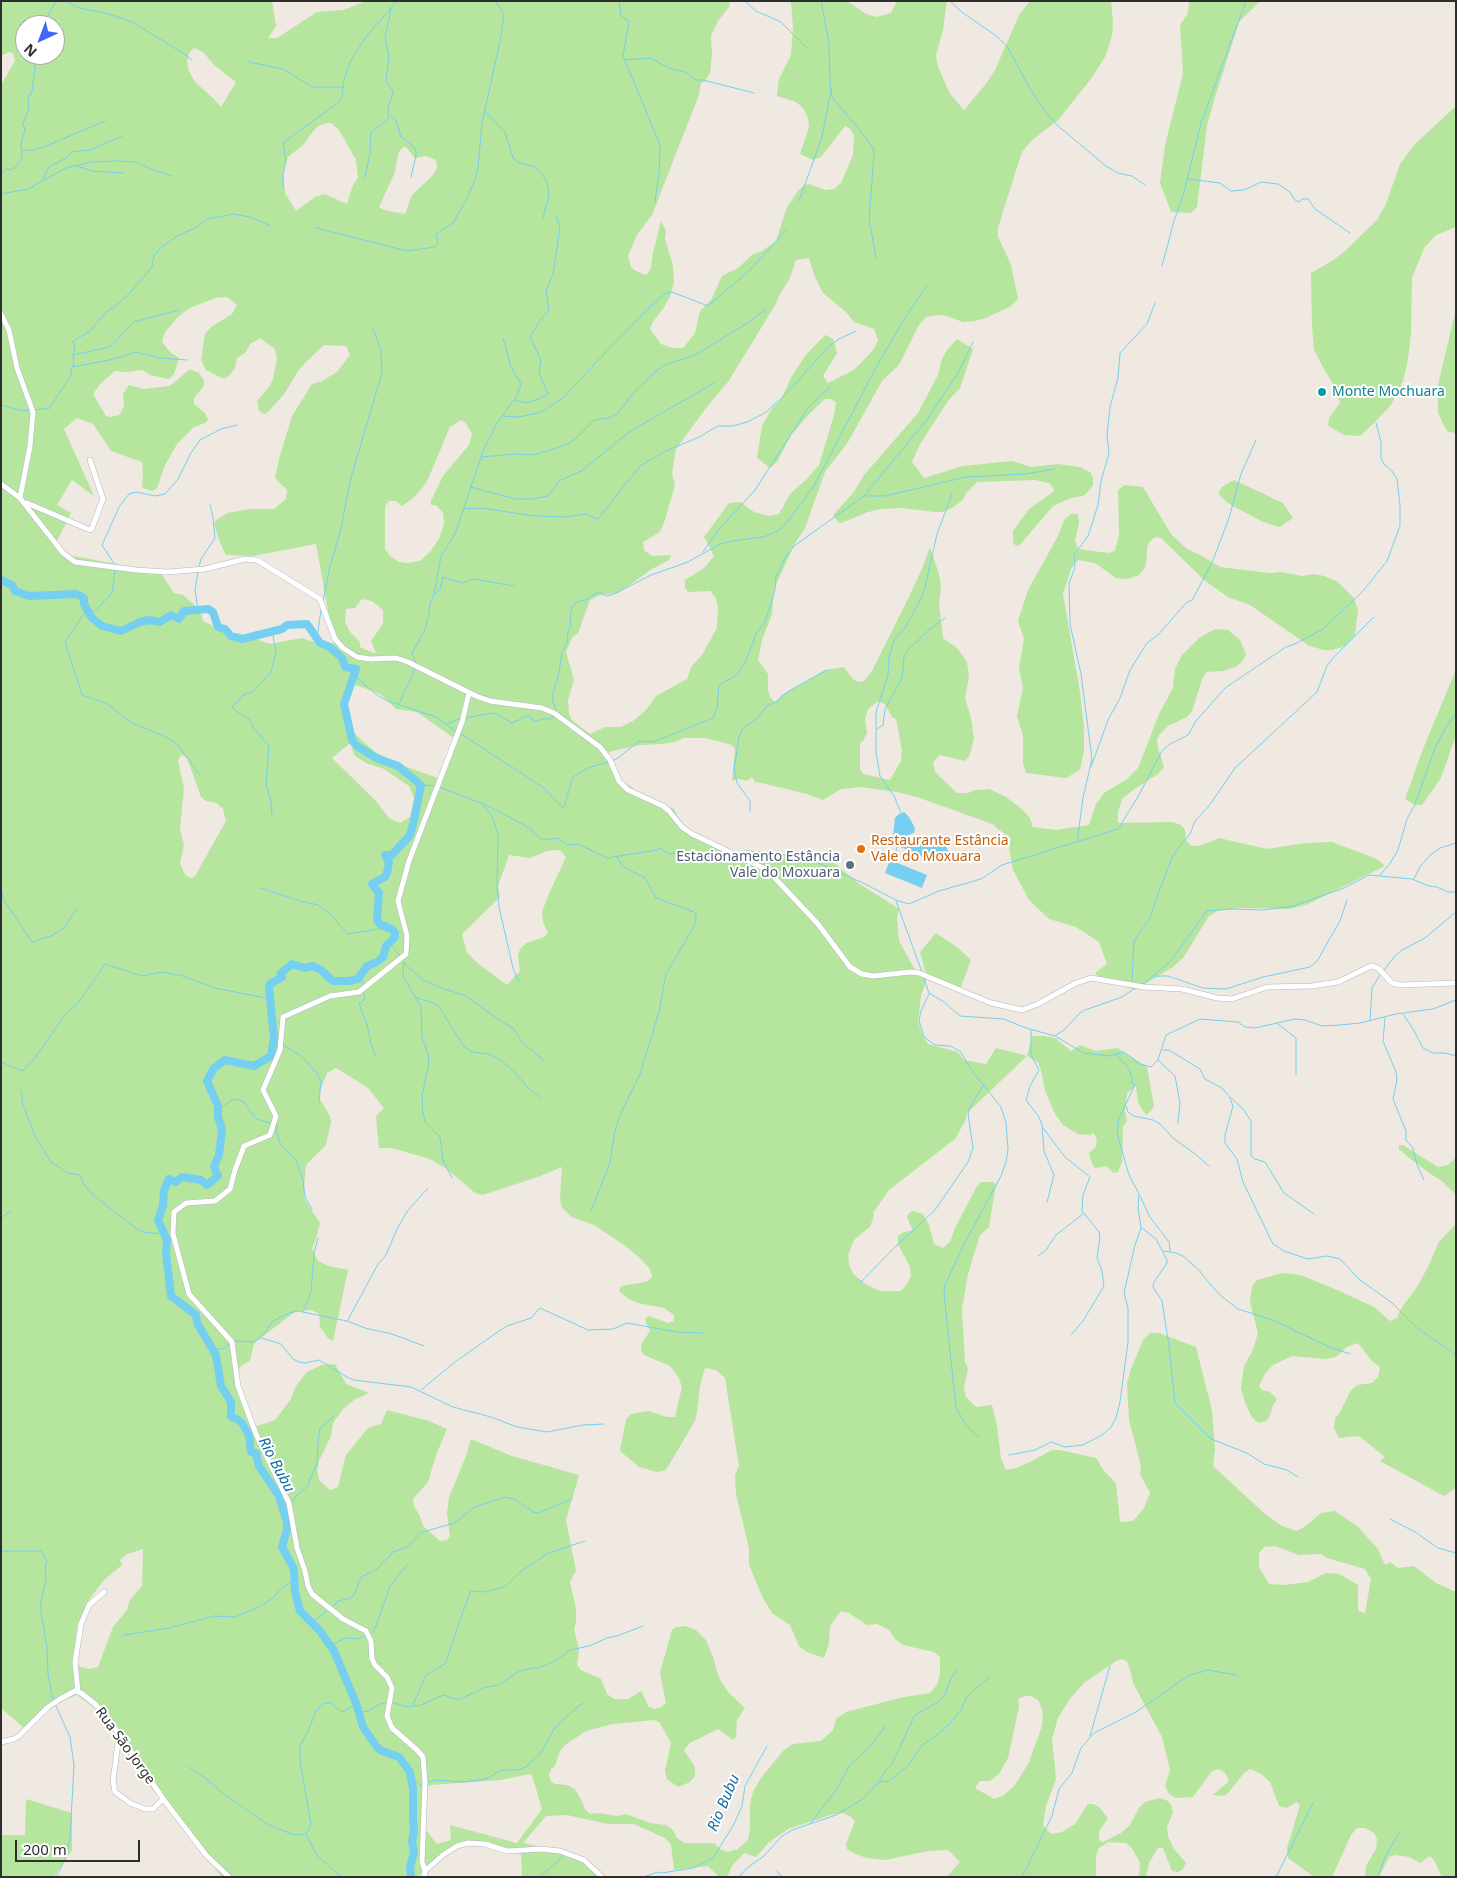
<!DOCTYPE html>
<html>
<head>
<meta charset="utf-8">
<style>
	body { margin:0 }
	#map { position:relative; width:1457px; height:1878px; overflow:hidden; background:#efe9e1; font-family:"Noto Sans",sans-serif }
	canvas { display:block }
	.frame { position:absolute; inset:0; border:2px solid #2e2e2e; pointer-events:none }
	.north { position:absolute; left:15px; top:15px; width:50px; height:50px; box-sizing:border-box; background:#fff; border:1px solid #ababab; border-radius:50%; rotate:223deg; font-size:14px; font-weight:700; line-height:20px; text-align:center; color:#2e2e2e }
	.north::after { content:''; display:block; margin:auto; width:18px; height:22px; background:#4264fb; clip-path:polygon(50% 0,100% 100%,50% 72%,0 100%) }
	.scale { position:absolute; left:15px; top:1840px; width:125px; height:22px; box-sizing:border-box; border:2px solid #2e2e2e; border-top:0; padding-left:6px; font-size:15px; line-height:18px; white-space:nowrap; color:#2e2e2e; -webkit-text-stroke:4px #fff; paint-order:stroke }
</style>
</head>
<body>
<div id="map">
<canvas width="1457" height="1878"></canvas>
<div class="frame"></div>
<div class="north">N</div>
<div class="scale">200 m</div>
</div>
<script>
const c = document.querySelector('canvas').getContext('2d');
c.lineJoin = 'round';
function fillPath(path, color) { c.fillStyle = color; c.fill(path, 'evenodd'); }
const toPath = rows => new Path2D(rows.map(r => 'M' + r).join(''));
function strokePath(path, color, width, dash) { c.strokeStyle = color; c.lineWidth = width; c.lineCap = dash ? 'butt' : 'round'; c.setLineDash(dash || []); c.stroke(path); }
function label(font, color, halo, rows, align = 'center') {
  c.font = font + ' "Noto Sans",sans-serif'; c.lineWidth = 4; c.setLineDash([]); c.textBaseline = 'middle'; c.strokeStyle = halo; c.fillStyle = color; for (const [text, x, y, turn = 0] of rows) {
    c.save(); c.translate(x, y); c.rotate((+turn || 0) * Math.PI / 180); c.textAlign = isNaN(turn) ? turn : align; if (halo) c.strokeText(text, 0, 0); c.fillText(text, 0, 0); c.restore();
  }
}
const green = toPath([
	[1,1,272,1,276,26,268,38,277,38,317,12,343,10,366,1,730,1,729,7,718,21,711,36,712,53,710,73,705,81,701,83,699,95,652,215,637,235,628,256,631,267,634,270,645,275,648,273,651,268,653,253,661,221,666,231,665,239,673,266,674,282,670,297,663,309,652,323,650,329,661,344,673,348,683,348,695,333,700,311,711,300,722,276,738,268,753,254,762,251,776,241,787,207,798,191,804,185,809,184,825,190,834,189,841,183,853,155,854,135,850,129,845,126,821,157,813,160,800,154,809,127,808,118,803,108,796,102,777,96,779,79,791,55,793,28,791,1,847,1,866,14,877,17,891,13,897,1,947,1,943,30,936,55,937,64,950,94,964,110,985,85,995,70,1019,15,1030,1,1111,1,1113,22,1112,36,1106,55,1091,79,1058,120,1031,141,1022,152,1018,164,998,228,998,236,1011,265,1018,299,1011,306,986,318,975,321,963,322,947,316,939,315,926,317,919,325,899,365,882,381,848,442,825,472,805,528,794,545,774,589,772,614,762,640,758,660,768,674,768,690,770,697,775,702,782,695,825,670,844,667,853,679,858,682,864,681,872,671,907,601,921,571,930,547,939,574,941,588,939,605,943,638,957,648,967,662,969,677,965,698,971,718,974,739,969,757,964,761,940,755,933,762,935,772,957,793,968,793,975,790,989,789,1006,797,1022,809,1029,817,1032,823,1032,827,1056,830,1089,825,1096,804,1104,793,1126,780,1138,768,1159,714,1173,688,1175,669,1182,655,1199,638,1215,629,1228,630,1240,640,1246,654,1243,660,1236,667,1223,671,1207,672,1203,677,1192,711,1187,717,1168,726,1159,735,1157,740,1158,747,1164,767,1158,774,1133,790,1122,799,1118,812,1118,823,1173,822,1181,825,1185,830,1186,840,1190,845,1195,846,1202,845,1219,838,1267,849,1305,843,1332,842,1377,859,1385,866,1308,904,1290,909,1241,908,1217,911,1209,916,1183,958,1173,967,1135,990,1099,978,1095,973,1107,964,1099,942,1076,927,1049,919,1029,900,1013,870,1009,849,1011,838,995,827,995,825,917,797,897,792,860,787,841,789,823,800,807,794,757,782,756,783,752,777,747,781,738,779,732,781,735,750,732,745,706,738,684,738,675,742,663,744,641,745,612,751,606,754,619,777,624,782,637,791,674,809,684,829,724,851,828,858,858,883,899,909,897,917,899,941,915,970,926,974,920,952,936,933,957,947,971,960,960,989,927,978,921,996,918,1021,922,1034,928,1044,958,1052,964,1060,986,1064,996,1048,1027,1056,1032,1036,1044,1036,1055,1038,1071,1051,1080,1045,1096,1051,1117,1048,1147,1067,1154,1106,1151,1111,1146,1115,1138,1103,1136,1086,1127,1093,1125,1110,1127,1121,1123,1127,1122,1162,1118,1172,1113,1173,1107,1166,1095,1168,1092,1164,1089,1153,1095,1148,1097,1141,1095,1135,1093,1133,1090,1135,1078,1134,1063,1125,1055,1114,1045,1091,1042,1074,1038,1062,1027,1056,966,1114,966,1119,955,1139,889,1190,873,1213,874,1215,870,1227,854,1240,848,1255,849,1265,854,1275,867,1285,880,1291,901,1291,907,1284,911,1276,910,1267,898,1244,898,1236,904,1232,911,1231,912,1229,907,1217,909,1213,913,1211,923,1214,929,1225,934,1244,943,1248,950,1242,955,1228,977,1186,981,1182,993,1182,996,1184,989,1227,980,1235,968,1274,962,1309,965,1362,968,1368,964,1388,966,1397,976,1407,992,1405,997,1426,1001,1459,1006,1470,1016,1468,1030,1462,1052,1450,1060,1450,1096,1458,1104,1471,1116,1483,1120,1522,1133,1521,1144,1508,1150,1493,1140,1474,1141,1466,1129,1420,1127,1383,1131,1369,1143,1340,1150,1333,1159,1333,1196,1347,1212,1410,1215,1449,1213,1466,1265,1514,1282,1526,1297,1531,1306,1526,1321,1513,1335,1511,1357,1526,1378,1549,1385,1565,1390,1562,1398,1568,1414,1566,1436,1583,1456,1592,1456,1877,1442,1877,1434,1860,1430,1856,1420,1863,1409,1857,1395,1855,1389,1857,1379,1877,1365,1877,1366,1866,1376,1849,1377,1839,1374,1833,1365,1828,1357,1828,1351,1835,1332,1877,1314,1877,1288,1858,1287,1848,1300,1805,1297,1802,1287,1808,1279,1806,1270,1782,1261,1774,1250,1769,1244,1773,1228,1793,1224,1796,1213,1795,1229,1781,1225,1773,1219,1769,1212,1771,1193,1797,1176,1798,1169,1794,1165,1786,1170,1770,1162,1737,1134,1685,1128,1663,1123,1659,1116,1661,1084,1683,1069,1700,1058,1718,1052,1739,1056,1779,1046,1806,1043,1825,1051,1834,1062,1832,1075,1824,1088,1804,1093,1804,1099,1807,1108,1818,1099,1831,1099,1840,1103,1842,1121,1833,1130,1825,1139,1808,1145,1802,1160,1798,1168,1801,1171,1805,1173,1812,1167,1827,1168,1836,1174,1849,1186,1863,1183,1869,1178,1872,1172,1871,1163,1848,1158,1848,1149,1863,1146,1877,1139,1877,1140,1863,1132,1848,1126,1843,1108,1842,1098,1849,1096,1857,1096,1877,947,1877,960,1862,948,1850,928,1851,885,1860,866,1858,851,1852,847,1849,846,1844,855,1821,850,1816,842,1813,834,1814,788,1829,768,1843,756,1857,744,1853,732,1866,727,1877,719,1877,708,1866,674,1870,671,1844,665,1838,634,1824,608,1824,567,1815,546,1816,523,1843,566,1852,587,1860,603,1877,522,1877,521,1854,498,1851,487,1846,458,1843,433,1861,418,1877,222,1877,139,1772,104,1715,77,1695,51,1706,25,1729,1,1708,1,85,15,61,13,53,9,52,1,56],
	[25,25,55,25,55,55,25,55],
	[194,48,203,52,215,66,236,82,221,107,213,98,195,82,189,71,187,61,189,53],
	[327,123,331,123,339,130,356,160,358,178,353,185,347,204,325,194,315,197,296,211,285,193,283,171,288,157,304,144,314,130,320,125],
	[403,147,406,147,415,158,426,156,436,160,437,168,432,176,412,195,405,214,384,210,379,207,395,172,398,154],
	[809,258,815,277,823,293,846,312,854,322,874,329,878,340,874,349,854,370,828,383,823,376,837,353,833,339,825,335,805,356,792,376,781,399,771,410,762,426,757,458,770,468,777,462,791,435,811,412,825,399,831,399,836,402,834,415,819,465,806,480,790,494,779,514,769,516,754,512,740,502,729,503,704,537,714,556,705,567,685,580,685,588,688,592,710,591,716,598,718,608,717,628,702,655,692,666,687,679,656,696,646,710,633,721,621,727,605,727,590,734,572,720,569,714,568,700,574,680,566,652,572,638,578,633,590,600,600,595,618,593,652,569,669,560,671,555,652,556,644,550,643,542,660,532,665,520,675,485,672,473,676,449,706,408,728,382,774,307,781,292,789,280,796,260],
	[227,297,237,305,232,314,211,327,205,334,201,360,206,370,224,379,229,376,235,368,237,358,246,352,250,344,260,338,275,349,277,358,273,379,269,387,257,401,259,411,264,414,268,412,285,393,298,371,306,362,324,345,346,346,350,355,337,372,322,381,312,384,292,416,279,459,275,478,287,490,286,499,274,509,251,509,227,513,215,521,214,524,221,545,226,555,253,556,316,544,335,651,324,645,302,638,270,644,238,633,228,633,203,621,200,610,183,595,174,593,160,572,68,555,57,541,71,513,57,505,72,480,94,496,64,429,77,418,93,424,111,451,142,462,143,474,142,488,152,491,157,488,165,465,177,444,194,427,205,423,208,420,205,413,194,404,194,398,204,386,204,380,199,373,190,369,170,386,143,389,129,385,123,394,124,406,119,415,110,417,106,416,93,394,100,384,115,371,126,372,143,370,150,375,169,379,174,374,179,358,170,352,162,342,165,332,179,316,190,308,215,298],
	[461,420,466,423,472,434,469,445,443,476,431,501,431,505,436,505,443,513,444,524,439,539,430,552,420,561,408,563,399,562,390,556,385,549,385,506,389,501,396,501,402,506,412,499,423,487,428,479,450,427],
	[362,599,372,601,383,610,383,624,371,641,376,653,373,653,360,647,360,642,350,632,345,622,346,609,355,608],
	[348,682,380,694,396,709,417,712,458,741,441,779,401,765,375,752,353,732,344,699],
	[878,701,885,704,892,717,896,719,902,750,901,761,890,780,863,774,860,768,860,743,863,741,867,733,865,719,868,709],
	[350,743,355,756,366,763,384,769,409,786,414,798,410,817,400,823,389,818,376,801,332,758],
	[182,755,187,758,201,797,206,801,217,803,223,809,226,821,195,876,191,878,185,875,180,863,184,845,180,829,184,788,178,761,180,756],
	[560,850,566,857,548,896,542,912,543,922,548,933,544,937,526,943,520,949,518,956,520,971,507,985,480,965,467,953,462,934,500,897,498,886,509,855,530,858,547,851],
	[336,1068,368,1088,384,1108,376,1116,379,1148,392,1148,430,1159,447,1169,475,1193,483,1195,538,1177,562,1167,560,1196,561,1205,564,1210,572,1217,594,1225,624,1245,640,1258,650,1269,652,1277,646,1282,621,1286,619,1291,629,1299,638,1303,664,1308,674,1315,674,1321,668,1323,648,1316,645,1320,650,1331,642,1343,641,1350,644,1355,670,1366,679,1378,682,1387,675,1417,667,1417,648,1411,631,1414,626,1419,620,1451,639,1467,657,1472,666,1470,696,1419,700,1386,705,1368,716,1370,725,1378,739,1466,735,1475,736,1494,749,1548,749,1565,763,1598,772,1613,790,1625,799,1646,807,1652,824,1658,829,1643,830,1626,841,1611,849,1613,867,1625,877,1624,889,1630,895,1639,903,1645,934,1652,940,1657,940,1674,937,1685,930,1693,904,1697,846,1712,836,1719,833,1730,821,1741,793,1744,783,1751,761,1778,753,1792,750,1804,750,1830,748,1840,738,1849,728,1852,721,1850,714,1843,685,1843,677,1838,673,1830,666,1825,650,1823,626,1814,617,1816,599,1813,590,1814,585,1809,583,1803,575,1789,567,1785,555,1784,551,1782,549,1775,551,1769,555,1766,560,1751,565,1745,586,1731,613,1724,655,1720,660,1723,671,1743,665,1771,667,1779,678,1787,690,1782,695,1776,695,1767,684,1750,690,1743,718,1729,733,1740,736,1737,737,1720,745,1708,729,1693,719,1678,713,1657,706,1640,696,1630,685,1626,676,1627,672,1630,660,1673,666,1703,661,1707,655,1709,649,1707,641,1691,628,1699,614,1699,607,1694,601,1679,581,1670,577,1665,579,1649,574,1629,576,1622,576,1609,570,1582,576,1571,566,1520,579,1475,512,1456,471,1439,466,1456,449,1497,447,1513,450,1536,447,1540,440,1541,423,1526,420,1516,414,1506,413,1499,428,1482,436,1455,447,1429,429,1421,387,1410,381,1424,368,1428,346,1455,338,1487,330,1490,319,1480,317,1470,319,1461,331,1436,333,1423,343,1409,354,1400,369,1393,346,1384,335,1364,321,1365,307,1372,296,1386,291,1399,275,1420,251,1428,233,1373,244,1364,250,1361,254,1343,296,1311,311,1310,319,1314,320,1327,328,1338,333,1341,348,1270,329,1266,318,1261,312,1248,315,1242,320,1223,305,1200,304,1188,306,1165,326,1145,331,1122,330,1116,319,1098,321,1088,327,1073],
	[1275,1546,1299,1555,1321,1554,1327,1558,1365,1569,1371,1579,1365,1613,1358,1611,1358,1585,1339,1574,1326,1573,1308,1582,1284,1585,1270,1584,1267,1581,1259,1567,1259,1553,1264,1547],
	[143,1549,142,1586,130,1600,127,1610,113,1627,98,1667,89,1669,81,1667,76,1662,77,1625,91,1597,104,1580,122,1565,120,1560,127,1554],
	[1025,1696,1031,1696,1038,1700,1041,1706,1043,1713,1042,1726,1029,1762,1015,1785,1003,1796,994,1799,975,1788,980,1781,990,1781,999,1774,1008,1758,1019,1707,1018,1699],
	[530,1774,532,1775,542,1809,517,1843,450,1825,451,1840,437,1844,425,1829,425,1805,428,1787,431,1785,500,1780],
	[1189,1,1260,1,1239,22,1216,94,1207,125,1197,207,1191,213,1171,212,1160,183,1165,145,1183,74,1180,25,1188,13],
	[1456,106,1456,227,1436,235,1424,248,1412,278,1411,334,1408,359,1403,381,1391,405,1374,423,1360,436,1344,435,1328,426,1329,418,1340,403,1336,388,1325,371,1314,350,1312,326,1311,273,1332,261,1345,251,1377,220,1386,204,1400,164,1415,144],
	[1456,309,1456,434,1447,431,1438,413,1438,385],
	[957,339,973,349,960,388,948,401,920,444,912,462,924,478,963,466,1012,461,1031,467,1058,464,1080,467,1090,472,1093,477,1093,485,1085,495,1068,499,1053,506,1019,546,1015,545,1013,542,1013,531,1029,509,1054,491,1053,487,1049,483,1035,480,977,482,966,493,963,500,950,509,942,512,935,512,901,508,882,509,868,512,841,523,838,522,833,515,854,492,864,475,918,413,938,375,942,359,947,350],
	[1234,480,1283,503,1293,518,1280,527,1263,522,1229,504,1218,493,1222,487],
	[1125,485,1143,487,1171,534,1187,549,1202,556,1220,567,1270,573,1280,572,1302,576,1314,574,1324,576,1338,582,1353,597,1358,609,1355,635,1345,646,1332,650,1323,650,1308,645,1250,605,1228,597,1204,580,1161,538,1155,537,1149,542,1147,548,1146,564,1144,569,1139,575,1131,578,1124,579,1116,578,1095,563,1078,560,1071,569,1063,594,1080,692,1084,727,1084,751,1080,770,1066,778,1026,773,1023,763,1023,736,1017,716,1023,688,1019,668,1024,639,1018,621,1028,590,1058,536,1064,520,1071,514,1078,514,1079,523,1075,540,1078,549,1108,553,1115,551,1119,534,1118,490],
	[1456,670,1456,735,1441,778,1422,805,1415,805,1405,799,1423,749],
	[1399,1145,1403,1145,1438,1167,1448,1165,1456,1157,1456,1195,1442,1181,1429,1173,1407,1156,1399,1149],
	[1456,1224,1456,1488,1444,1496,1380,1461,1385,1457,1359,1436,1339,1438,1334,1428,1335,1418,1339,1414,1351,1390,1357,1385,1372,1383,1378,1377,1380,1367,1372,1361,1358,1343,1347,1347,1336,1357,1325,1359,1292,1356,1273,1365,1266,1372,1259,1386,1262,1390,1270,1392,1277,1399,1273,1405,1270,1416,1266,1421,1258,1423,1252,1417,1245,1403,1241,1388,1244,1366,1253,1350,1258,1333,1250,1302,1252,1286,1257,1280,1282,1273,1300,1275,1335,1289,1374,1307,1390,1321,1397,1318,1402,1307,1415,1290,1427,1269,1439,1242],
	[26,1799,72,1813,72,1850,54,1877,1,1877,1,1835,25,1835]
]);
const water = toPath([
	[904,812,909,817,915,828,914,833,910,834,911,837,930,836,934,838,941,834,947,840,946,846,948,851,945,859,942,861,934,862,892,843,895,818,899,814],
	[890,860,927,875,922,888,885,873]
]);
const stream = toPath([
	[66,1,79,8,106,13,132,22,183,53,192,60],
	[619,1,621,16,629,21,623,56,660,145,659,173,655,202],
	[745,1,756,11,781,22,807,48],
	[821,1,829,43,830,82,832,97,866,138,873,148,874,155,869,218,876,259],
	[950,1,963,13,995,35,1007,46,1029,87,1047,114,1058,126,1106,166,1118,173,1132,176,1145,185],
	[43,25,56,1],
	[625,60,650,58,669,68,685,72,696,80,703,80,754,93],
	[249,62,283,69,312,87,343,87],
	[485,111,505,132,513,158,519,163,535,167,544,177,547,183,549,195,543,218],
	[391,116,396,120,401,137,413,146,416,150,416,156,411,177],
	[23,152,26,150,35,150,58,141,105,121],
	[77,166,92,171,123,173],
	[1,174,7,169,11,170,16,167,22,158,21,143,25,130,23,124,29,108,28,99,32,91,35,68,34,55],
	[365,178,370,153,371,132,387,121,389,115,388,113,388,108,393,92,386,81,389,56,385,38,391,9],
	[1188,179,1220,183,1231,191,1244,190,1261,182,1278,184,1290,192,1295,200,1299,202,1302,199,1308,199,1315,209,1350,233],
	[42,181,49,167,68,157,72,152,90,150,122,136],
	[283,188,283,175,286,161,283,143,339,102,342,96,344,80,350,62,366,37,397,1],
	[1,194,28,189,66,168,91,162,117,161,136,162,153,170,172,176],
	[799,201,822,137,831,90],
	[316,228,407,251,435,247,438,244,436,234,453,223,465,202,475,180,478,167,482,123,501,37,504,14,495,1],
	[1162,266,1174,221,1183,196,1201,123,1246,1],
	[73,355,110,347,134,322,179,310],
	[73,367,114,359,135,352,161,358,187,360],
	[515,400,526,403,539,399,548,394,539,373,541,360,530,337,541,319,549,310,546,290,553,274,560,227,556,215],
	[1,405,22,411,30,410],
	[34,410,50,408,71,375,71,369,74,364,73,355,75,348,73,341,90,331,106,312,116,306,132,291,152,267,154,255,163,246,179,235,195,228,208,219,234,214,250,217,271,226],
	[503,416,518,417,534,414,545,410,564,397,604,354,654,303,666,293,672,292,708,306,751,269,787,229],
	[481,457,517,454,533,455,566,445,576,438,594,420,609,418,618,413,634,392,656,371,663,366,697,354,749,322,766,309],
	[470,487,516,499,532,499,548,496,559,481,583,470,629,432,714,383],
	[866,496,885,496,966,477,1025,474,1055,469],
	[463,509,481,508,535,516,564,517,586,514,598,519,640,466,664,452,699,437,718,426,733,426,747,422,765,413,785,395,829,346,839,339,856,331],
	[703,552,719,529,755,490,808,408,830,387],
	[115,565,102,545,119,507,125,499,129,494,136,492,155,496,165,494,178,479,191,453,200,440,221,429,237,425],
	[199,567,201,559,215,538,213,518,210,505],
	[198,571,195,590,198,610],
	[434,595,440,589,443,577,463,583,469,580,474,579,514,586],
	[323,601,330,566,341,529,350,481,382,373,381,350,373,329],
	[87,609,65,642,82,695,106,703,132,723,164,736,177,744,200,775],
	[90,616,112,593,115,569],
	[317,638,321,610],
	[416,663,412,653,425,630,429,614,430,604,434,595,441,556,455,534,483,451,497,423,517,396,521,384,511,367,503,338],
	[355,676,377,695,388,701,436,717,456,731],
	[399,704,415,669],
	[555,712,556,709,553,703,553,693,559,672,562,652,567,643,568,632,571,625,570,619,572,607,576,602,586,600,597,593,601,593,607,596,614,594,651,575,688,562,720,544,738,540,764,537,778,531,785,525,814,486,880,360,908,313,927,285],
	[465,718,492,713,498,715,512,723,525,717,530,716,533,720,536,721,543,719,551,719,554,716],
	[447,724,461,718],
	[877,729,883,725,885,709,902,678,904,657,907,651,930,629,945,618],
	[460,733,545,789,562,807,564,807,573,777,588,768,608,762],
	[1,736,1,755],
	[612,761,618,758,639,741,653,742,713,718,717,708,719,685,737,675,746,661,756,634,765,622,775,590,776,577,784,560,794,546,864,496,927,420,959,371,973,342],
	[1091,767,1108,720,1120,698,1130,670,1147,643,1158,635,1186,603,1192,600,1195,595,1213,560,1229,518,1241,474,1256,440],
	[421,785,435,786],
	[439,787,486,805,530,828,541,840,558,838,568,845,578,844,607,858,657,850,660,848,669,854,677,853,685,856,689,854,721,858,731,857,737,860,738,859],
	[483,804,493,818,498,835,497,886,499,907,513,968,519,982],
	[750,811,750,801,737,783,734,770,739,737,743,728,755,720,766,707,779,700,787,692,827,670],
	[901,813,894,796,880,776,876,753,876,712,888,675,889,657,894,640,905,628,922,597,926,583,937,534,952,494],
	[272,815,271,801,266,784,269,746,254,729,249,719,232,708,243,695,254,691,271,672,276,652,272,631],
	[1077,842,1083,798,1092,759,1081,674,1070,624,1069,583,1075,568,1074,555,1088,536,1098,505,1101,481,1109,453,1107,435,1110,407,1118,378,1120,353,1147,324,1155,303],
	[741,853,744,851,767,852,809,859,863,883,896,900,909,904,939,891,981,879,1002,865,1118,829,1139,795,1162,751,1170,744,1188,735,1196,721,1225,688,1286,647,1297,643,1323,629,1363,591,1387,561,1400,526,1400,505,1397,479,1392,471,1384,464,1381,458,1381,442,1376,423],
	[894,863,897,846],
	[1380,875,1389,865,1398,850,1407,819,1415,804,1435,748,1446,727,1456,714],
	[1414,879,1420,867,1429,856,1440,848,1456,843],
	[1,886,3,899,32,942,51,936,64,928,77,908],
	[261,888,300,901,318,905,329,913,348,934,385,928],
	[896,901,922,972],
	[389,943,401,957],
	[404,962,403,976,421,1007,422,1037,429,1057,428,1067,422,1096,423,1114,426,1123,440,1137,443,1160,452,1178],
	[404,963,421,979,439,987,466,996,502,1022,513,1028,522,1042,544,1061],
	[1384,970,1394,957,1402,950,1425,938,1456,912],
	[362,974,363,986],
	[923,976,929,993,944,1002,960,1016,1004,1019,1026,1028,1055,1036,1084,1053,1109,1056,1124,1052,1140,1064,1151,1067,1158,1060,1166,1035,1200,1019,1238,1022,1245,1027,1255,1028,1295,1019,1305,1020,1322,1026,1340,1025,1360,1023,1396,1014,1433,1009,1456,1000],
	[1155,976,1168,976,1203,988,1226,989,1263,977,1310,967,1318,960,1326,945,1340,921,1347,900],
	[1132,981,1134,941,1150,918,1154,905,1171,860,1177,850,1190,834,1195,821,1209,806,1235,768,1317,692,1327,666,1334,657,1374,617],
	[1143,984,1169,963,1207,911,1231,909,1263,910,1293,906,1344,888,1369,875,1412,879,1429,886,1437,887,1448,892,1456,892],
	[363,990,365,999,359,1004,367,1024,371,1044,376,1057],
	[929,994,921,1011,919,1020,924,1037,935,1045,950,1046,960,1051,972,1071,1001,1107,1006,1123,1008,1149,1006,1162,1001,1176,963,1246,945,1285,944,1294,956,1408,966,1425,978,1437],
	[415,997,438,1005,464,1047,473,1052,488,1054,499,1059,513,1070,527,1087,540,1098],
	[1403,1014,1413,1029,1423,1048,1433,1053,1445,1053,1456,1056],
	[1385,1018,1383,1041,1396,1072,1397,1080,1393,1099,1406,1131,1406,1140,1413,1148,1417,1165,1424,1180],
	[1370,1021,1372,988,1380,975],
	[1278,1024,1296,1038,1296,1075],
	[1031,1030,1031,1055,1039,1070,1030,1086,1026,1100,1039,1117,1042,1125,1044,1151,1054,1175,1047,1202],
	[1056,1035,1064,1030,1080,1013,1085,1010,1122,997,1135,988],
	[283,1045,301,1056,316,1072,321,1081,319,1102],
	[273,1049,277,1047],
	[1163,1050,1169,1050,1200,1069,1205,1079,1222,1088,1228,1095],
	[1116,1054,1127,1066,1132,1076,1132,1083,1135,1085,1119,1118,1117,1133,1129,1175,1138,1192],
	[1158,1060,1175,1076,1180,1103,1178,1123],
	[1,1062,23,1071,35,1058,64,1016,79,1002,105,964,142,976,162,972,183,976,215,988,271,999],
	[21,1090,23,1105,36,1138,51,1162,68,1173,80,1175,85,1186,93,1195,137,1229,143,1232,165,1234],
	[1229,1096,1233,1106,1225,1135,1225,1143,1237,1159,1243,1182,1273,1244,1284,1251,1308,1259,1327,1256,1340,1259,1360,1280,1391,1302,1416,1327,1456,1355],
	[1231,1098,1243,1109,1251,1121,1251,1156,1255,1159,1265,1162,1284,1193,1314,1214],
	[1126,1106,1128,1112,1134,1116,1153,1120,1159,1123,1174,1139,1194,1153,1209,1166],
	[218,1110,234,1099,243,1101,253,1115,257,1119,272,1124],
	[276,1125,278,1125,276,1130,281,1146,296,1159,303,1180,305,1197,312,1209],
	[1043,1128,1065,1157,1090,1177,1083,1195,1082,1211,1099,1232,1100,1237,1097,1258,1102,1271,1104,1286,1083,1321,1071,1335],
	[1140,1196,1150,1217,1169,1242,1170,1251],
	[591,1211,610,1163,615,1130,620,1115,640,1074,659,1012,666,974,693,928,696,919,696,914,694,912,656,898,645,878,622,866,617,856],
	[1,1218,11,1211],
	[1142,1228,1156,1239,1167,1260,1167,1263,1154,1282,1153,1287,1162,1301,1169,1346,1175,1403,1211,1439,1247,1453,1264,1464,1287,1470,1298,1477],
	[1164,1251,1176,1253,1183,1256,1200,1271,1203,1276,1221,1296,1238,1309,1273,1320,1327,1346,1350,1354],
	[1038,1256,1046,1250,1056,1235,1083,1214],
	[860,1283,893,1249,935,1210,968,1162,973,1148,968,1114,970,1107,983,1086],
	[303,1312,311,1292,314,1253,318,1238],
	[348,1320,378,1264,386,1255,398,1227,408,1210,428,1188],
	[261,1338,281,1344,293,1359,299,1362,305,1363,319,1360,345,1376,354,1380,411,1387,453,1407,491,1417,517,1427,547,1432,583,1425,604,1424],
	[234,1341,255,1342,264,1334,273,1321,289,1313,298,1311,347,1321,365,1328,392,1334,424,1346],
	[213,1350,225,1348,231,1343],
	[421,1390,455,1362,499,1331,507,1326,531,1318,540,1308,588,1330,613,1329,627,1323,677,1332,703,1333],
	[1009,1455,1035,1450,1051,1442,1065,1447,1083,1445,1102,1435,1111,1427,1116,1418,1120,1402,1128,1342,1128,1308,1124,1293,1135,1245,1141,1228,1138,1208,1139,1193],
	[292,1502,296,1496,308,1486,311,1477,317,1464,318,1441,320,1428,334,1416],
	[282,1507,286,1506],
	[1390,1519,1415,1532,1438,1548,1456,1553],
	[1,1551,41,1551,47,1561,45,1568,46,1581,41,1601,41,1612,47,1647,48,1675,53,1700],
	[333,1606,338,1601,350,1598,354,1595,361,1577,377,1569,393,1552,408,1547,420,1533,454,1523,475,1507,504,1497,514,1499,533,1512,538,1513,572,1499],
	[311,1623,327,1611],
	[371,1634,375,1629,390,1586,408,1564],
	[124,1635,169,1628,214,1616,235,1617,259,1607,274,1597,283,1587,294,1581],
	[330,1646,345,1638,358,1639,367,1635],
	[393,1703,409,1707,421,1705,443,1695,455,1699,460,1699,486,1687,499,1685,518,1672,532,1668,539,1668,557,1660,570,1650,589,1646,607,1638,617,1636,643,1626],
	[55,1704,70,1737,74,1765,70,1838,65,1860,56,1877],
	[413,1705,426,1675,445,1664,470,1592,473,1591,485,1592,506,1586,521,1571,548,1553,585,1541],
	[358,1713,368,1711,380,1704,388,1703],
	[1090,1736,1110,1666],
	[189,1767,208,1780,221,1792,267,1824,294,1835,306,1834,309,1830,311,1824,300,1761,300,1746,309,1729,316,1711,324,1703,331,1703,341,1712,345,1711,356,1703],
	[411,1777,422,1786],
	[879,1782,889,1781,908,1766,922,1745,941,1732,953,1720,961,1710,967,1697,976,1688,990,1677],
	[428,1783,435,1780,463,1782,480,1780,488,1778,501,1770,518,1770,526,1767,541,1753,554,1729,575,1709,584,1703],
	[811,1823,836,1790,850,1765,870,1747,886,1725],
	[306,1834,316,1854,341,1877],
	[777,1871,782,1877],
	[540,1877,562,1857],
	[643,1877,658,1872,662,1873,693,1868,713,1858,733,1826,742,1806,745,1786,767,1746],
	[739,1877,747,1868,764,1856,781,1837,792,1830,836,1815,863,1799,879,1782,885,1771,892,1764,915,1715,940,1701,946,1692,951,1678,958,1669],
	[1022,1877,1052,1816,1059,1789,1072,1773,1081,1748,1094,1733,1136,1712,1188,1676,1208,1670,1236,1675],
	[1276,1877,1313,1803],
	[1378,1877,1385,1857,1399,1833]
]);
const river = toPath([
	[1,580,12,585,15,591,29,596,76,594,84,598,84,604,92,618,102,626,121,631,140,622,149,620,160,622,171,615,179,619,184,611,208,609,213,612,218,627,225,629,231,636,242,639,282,629,287,625,307,624,320,643,330,647,342,658,345,667,356,669,344,704,352,740,357,746,376,758,398,766,421,785,414,820,410,835,392,855,385,855,389,862,387,873,385,877,372,884,379,893,377,920,380,924,393,930,395,933,395,937,386,946,383,957,377,962,367,966,358,979,349,981,333,981,321,970,313,966,305,968,292,964,281,973,282,977,270,984,269,988,274,1038,271,1056,254,1066,225,1060,214,1068,207,1081,218,1106,218,1117,222,1129,219,1155,214,1167,218,1176,207,1185,201,1180,182,1177,176,1182,169,1179,164,1190,163,1206,158,1220,167,1240,166,1253,171,1296,196,1315,197,1323,216,1355,221,1386,231,1402,231,1417,237,1419,242,1423,249,1435,251,1452,256,1453,259,1466,279,1496,287,1522,287,1529,282,1547,294,1569,295,1592,300,1611,320,1631,334,1651,356,1703,363,1727,377,1747,380,1750,399,1757,410,1772,413,1789,413,1818,414,1831,412,1841,414,1852,410,1867,411,1877]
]);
const minor = toPath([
	[1,314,9,330,17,368,33,412,30,446,20,498],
	[1,484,20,498,63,553,75,562,136,570,167,572,205,569,245,559,257,560,320,599,335,639,343,648,357,657,370,659,396,658,408,662,476,696,490,701,542,708,554,713,600,747,610,760,619,781,628,790,663,806,669,811,682,827,692,834,763,868,773,876,818,924,850,967,862,974,874,976,910,972,919,973,991,1003,1022,1010,1038,1004,1076,983,1091,978,1144,987,1182,989,1217,998,1232,999,1267,987,1312,986,1338,982,1371,966,1378,968,1392,983,1400,985,1456,983],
	[27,503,90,530,92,528,103,499,90,460],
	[78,1692,75,1662,81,1624,89,1605,104,1592],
	[119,1735,113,1781,115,1792,130,1803,145,1809,153,1809,163,1799],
	[1,1742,14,1739,20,1735,48,1707,60,1699,75,1691,81,1693,95,1704,110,1721,164,1800,206,1855,229,1877],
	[425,1871,422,1862,425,1783,423,1757,417,1750,392,1728,387,1716,392,1688,387,1677,375,1665,372,1659,371,1641,366,1631,343,1619,312,1594,308,1586,305,1571,297,1548,289,1503,256,1434,238,1386,232,1342,189,1294,173,1234,174,1212,186,1203,215,1201,230,1189,235,1170,244,1146,270,1135,276,1116,263,1090,280,1050,283,1017,330,996,359,992,406,954,407,936,398,901,409,861,462,722,469,693],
	[424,1877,425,1871,443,1855,457,1846,468,1843,485,1844,507,1851,540,1849,560,1851,584,1860,602,1877]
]);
const markers = [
	[1322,392,5,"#0f9aa8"],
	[861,849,5,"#e8710a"],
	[850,865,5,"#5c6f8a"]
];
const cultureNames = [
	["Monte Mochuara",1332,392]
];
const foodNames = [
	["Restaurante Estância",871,841],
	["Vale do Moxuara",871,857]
];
const serviceNames = [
	["Estacionamento Estância",840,857],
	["Vale do Moxuara",840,873]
];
const streetNames = [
	["Rua São Jorge",125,1746,54]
];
const waterNames = [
	["Rio Bubu",276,1465,62],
	["Rio Bubu",724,1803,-67]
];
fillPath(green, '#b6e59e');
fillPath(water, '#75cff0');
strokePath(stream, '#75cff0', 1);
strokePath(river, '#75cff0', 8);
strokePath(minor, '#b4b7c1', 6);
strokePath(minor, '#fff', 5);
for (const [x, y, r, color] of markers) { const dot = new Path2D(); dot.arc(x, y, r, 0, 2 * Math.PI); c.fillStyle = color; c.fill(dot); strokePath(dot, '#fff', 2); }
label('14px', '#0d838f', '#fff', cultureNames, 'left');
label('14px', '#c56008', '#fff', foodNames, 'left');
label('14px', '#4e5e75', '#fff', serviceNames, 'right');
label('14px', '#2e2e2e', '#fff', streetNames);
label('italic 15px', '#0d6fa3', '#fff', waterNames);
</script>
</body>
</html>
